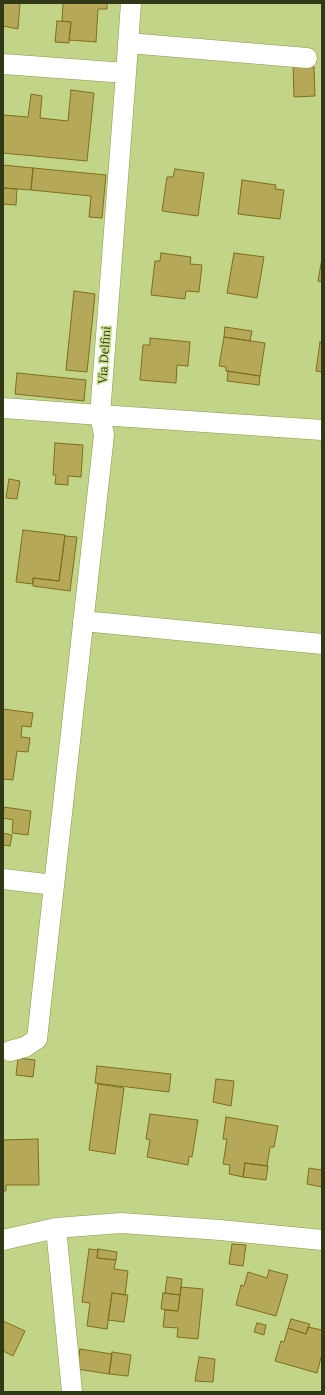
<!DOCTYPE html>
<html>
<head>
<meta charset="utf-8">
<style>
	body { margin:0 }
	#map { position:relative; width:325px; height:1395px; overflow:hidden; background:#c2d487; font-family:Lora,serif }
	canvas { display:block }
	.frame { position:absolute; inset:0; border:4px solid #313818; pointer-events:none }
</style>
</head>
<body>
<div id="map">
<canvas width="325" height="1395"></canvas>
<div class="frame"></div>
</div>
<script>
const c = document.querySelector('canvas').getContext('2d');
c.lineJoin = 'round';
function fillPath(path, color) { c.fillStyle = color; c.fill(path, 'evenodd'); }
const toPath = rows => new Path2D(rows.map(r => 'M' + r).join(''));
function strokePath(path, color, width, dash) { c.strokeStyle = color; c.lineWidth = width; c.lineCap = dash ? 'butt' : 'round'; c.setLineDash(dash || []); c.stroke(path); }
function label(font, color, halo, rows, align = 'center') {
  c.font = font + ' Lora,serif'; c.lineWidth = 3.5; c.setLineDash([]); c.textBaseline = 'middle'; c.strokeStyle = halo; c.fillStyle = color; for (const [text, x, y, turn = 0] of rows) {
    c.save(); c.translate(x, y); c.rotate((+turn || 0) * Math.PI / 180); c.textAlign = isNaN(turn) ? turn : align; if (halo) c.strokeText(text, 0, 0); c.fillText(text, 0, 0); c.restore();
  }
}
const building = toPath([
	[3,3,20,3,18,29,3,26,3,3],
	[63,3,107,3,107,9,98,9,96,42,69,40,71,22,62,21,63,3],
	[57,21,71,22,69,43,55,42,57,21],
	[293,64,314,67,315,96,294,97,293,64],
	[71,90,94,93,87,161,3,153,3,115,28,117,31,94,42,96,40,118,68,121,71,90],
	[3,165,33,168,31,190,3,188,3,165],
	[33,168,106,175,102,218,89,217,91,196,31,190,33,168],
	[175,169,204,173,198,216,162,211,167,177,173,177,175,169],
	[242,180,276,185,275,189,284,190,280,219,238,214,242,180],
	[3,188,17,189,16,205,3,204,3,188],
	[161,253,191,257,190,264,202,265,199,292,186,291,185,299,151,295,155,261,160,261,161,253],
	[234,253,264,257,257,298,227,293,234,253],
	[322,258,322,282,318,281,322,258],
	[74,291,95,294,87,372,66,370,74,291],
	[225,327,252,331,250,341,224,337,225,327],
	[224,337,265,343,260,376,226,371,226,367,219,366,224,337],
	[150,338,190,342,188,366,177,365,176,383,140,380,143,345,150,345,150,338],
	[320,342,322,343,322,372,316,371,320,342],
	[228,371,260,376,259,385,227,381,228,371],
	[17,373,86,380,84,401,15,394,17,373],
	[55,443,83,445,81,477,68,476,68,485,55,484,56,475,53,475,55,443],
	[9,479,20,481,17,499,6,498,9,479],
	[23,530,65,535,59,581,33,578,33,584,16,582,23,530],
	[65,536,77,537,70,591,33,586,33,578,59,581,65,536],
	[3,709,33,713,31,727,22,726,21,737,30,738,28,752,17,751,13,780,3,779,3,709],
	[4,807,31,811,28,835,12,833,13,820,3,818,4,807],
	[3,833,12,835,10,846,3,845,3,833],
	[18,1058,35,1060,33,1077,16,1075,18,1058],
	[97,1066,171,1074,169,1092,95,1083,97,1066],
	[216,1079,234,1081,231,1106,213,1102,216,1079],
	[98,1084,124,1088,115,1154,89,1150,98,1084],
	[150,1114,198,1120,192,1157,189,1156,188,1165,147,1157,150,1140,146,1139,150,1114],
	[226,1117,278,1126,274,1147,270,1147,267,1166,245,1163,243,1177,229,1174,230,1165,223,1164,227,1139,223,1139,226,1117],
	[38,1139,39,1185,6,1185,6,1191,3,1191,3,1140,38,1139],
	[245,1163,268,1166,266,1180,243,1177,245,1163],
	[322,1165,322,1187,307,1184,309,1168,321,1170,322,1165],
	[232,1244,246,1245,243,1266,229,1264,232,1244],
	[89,1249,98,1250,97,1258,116,1260,114,1269,128,1271,125,1295,112,1293,107,1329,87,1326,90,1303,82,1302,89,1249],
	[98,1249,117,1252,116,1260,97,1258,98,1249],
	[269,1270,288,1275,276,1316,236,1305,241,1285,244,1286,248,1272,267,1278,269,1270],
	[167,1277,182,1279,180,1295,165,1293,167,1277],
	[181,1287,203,1289,198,1339,177,1337,178,1328,163,1327,165,1310,178,1311,181,1287],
	[112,1293,128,1295,124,1322,108,1320,112,1293],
	[163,1293,180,1295,178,1311,161,1309,163,1293],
	[291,1319,310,1324,306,1334,288,1328,291,1319],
	[3,1321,25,1331,13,1356,3,1351,3,1321],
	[257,1323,266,1325,264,1335,254,1332,257,1323],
	[308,1327,322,1330,322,1354,317,1373,275,1361,281,1341,284,1342,288,1328,306,1334,308,1327],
	[80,1349,112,1354,109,1374,77,1369,80,1349],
	[112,1352,131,1355,128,1376,109,1374,112,1352],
	[199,1357,215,1359,213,1382,195,1381,199,1357]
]);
const minor = toPath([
	[131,3,126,73,100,415,322,430],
	[128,43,307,58],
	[3,64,126,73],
	[3,408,100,415,104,435,37,1039,25,1047,10,1051],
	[83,621,322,644],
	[3,879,54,885],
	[56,1228,72,1392],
	[3,1240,56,1228,121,1223,220,1230,322,1240]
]);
const streetNames = [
	["Via Delfini",105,355,-86]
];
fillPath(building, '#b6a859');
strokePath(building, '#7d6f1a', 1);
strokePath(minor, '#88984d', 21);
strokePath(minor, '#fff', 20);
label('12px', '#313818', '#cfe194', streetNames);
</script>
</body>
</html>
